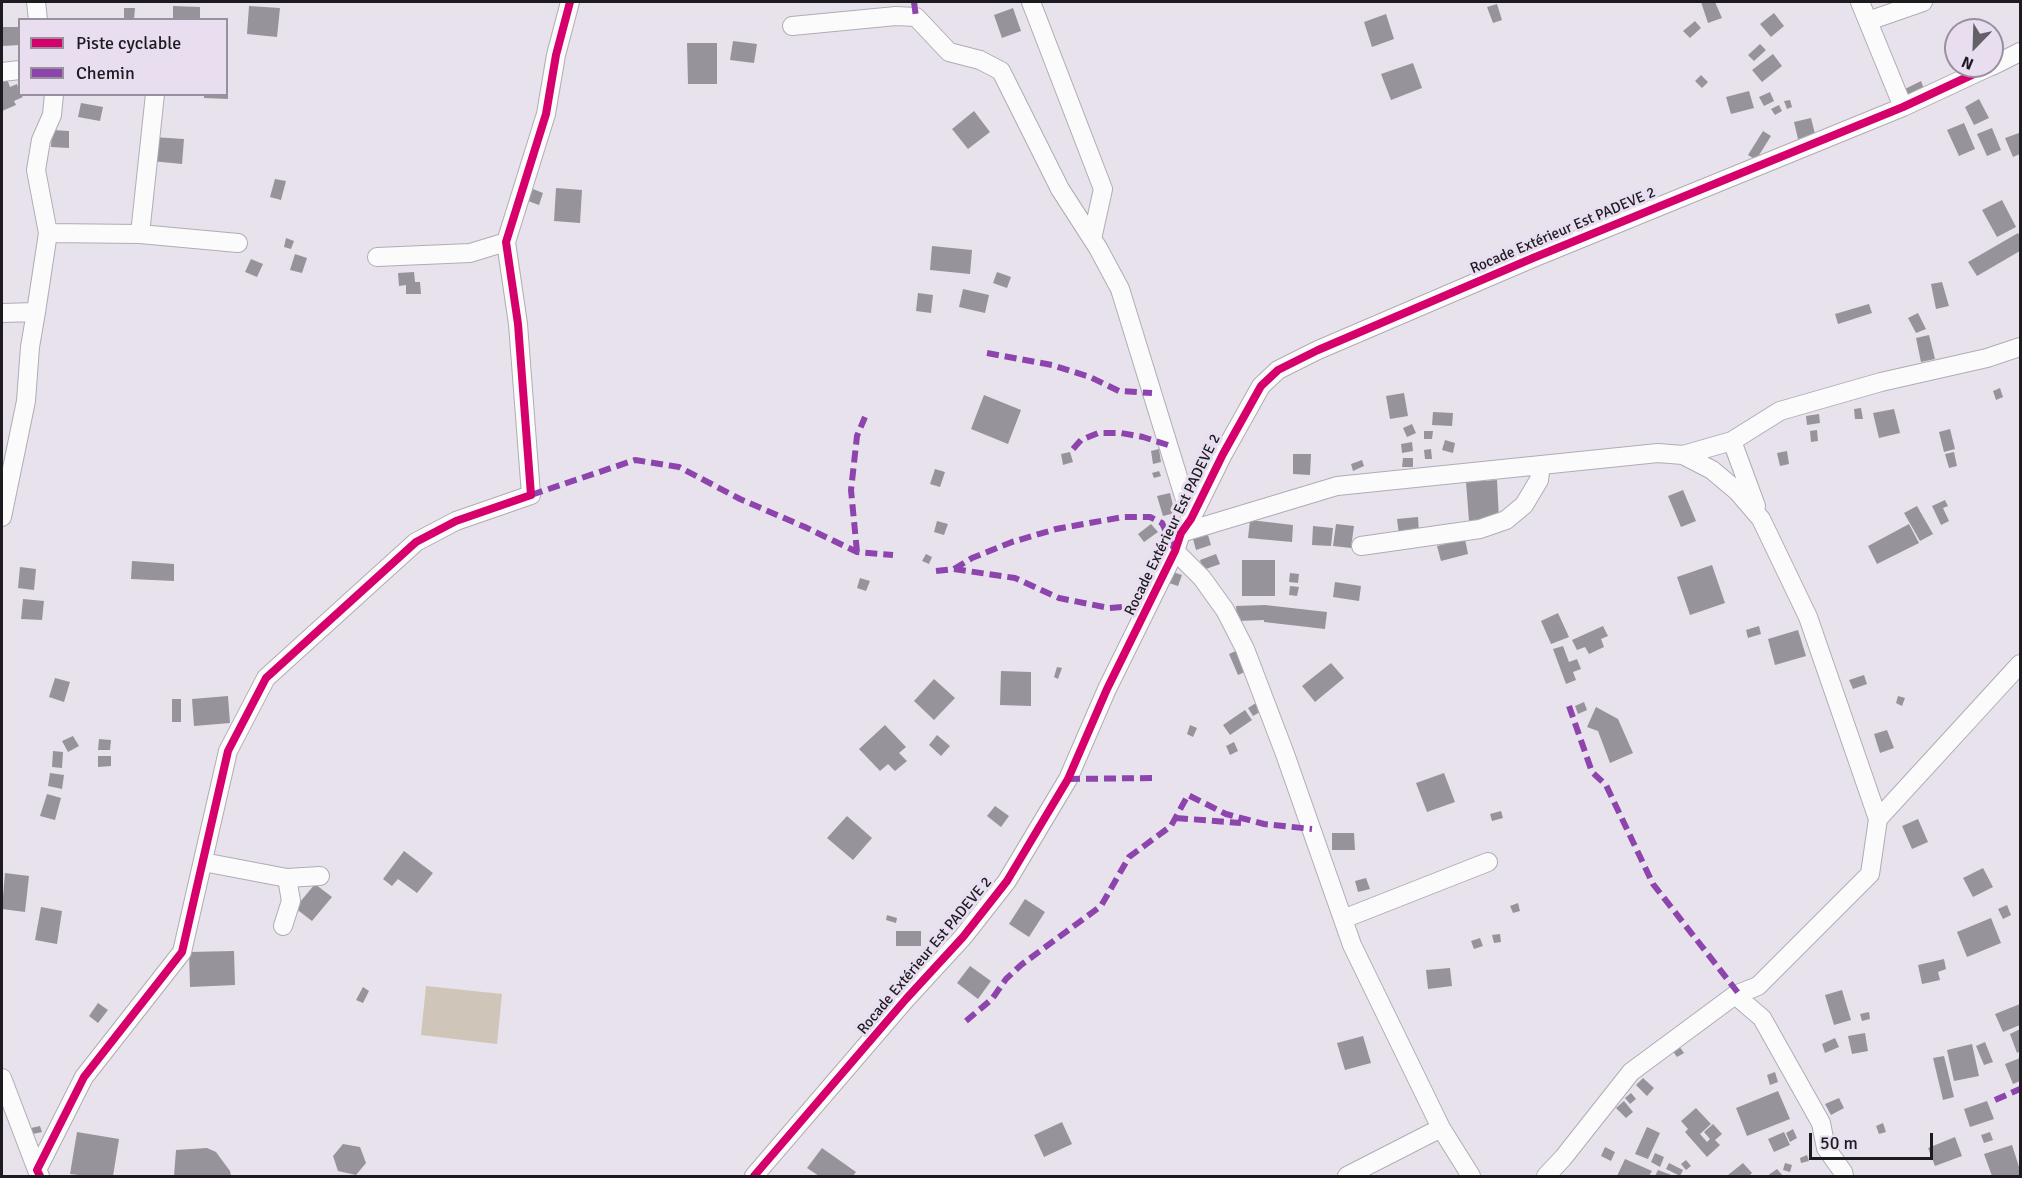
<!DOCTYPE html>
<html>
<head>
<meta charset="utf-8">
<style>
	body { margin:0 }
	#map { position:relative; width:2022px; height:1178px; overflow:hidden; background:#e7e2ec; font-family:Signika,sans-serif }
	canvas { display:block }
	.frame { position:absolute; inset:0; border:3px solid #1d1a20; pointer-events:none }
	.legend { position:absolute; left:18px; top:18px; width:210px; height:78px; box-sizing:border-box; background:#e8def0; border:2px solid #97909d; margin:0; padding:8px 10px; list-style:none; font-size:18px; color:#1d1a20 }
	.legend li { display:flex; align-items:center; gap:12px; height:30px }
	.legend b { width:30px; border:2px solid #97909d }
	.north { position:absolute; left:1944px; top:18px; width:60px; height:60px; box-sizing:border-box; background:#e8def0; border:2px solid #97909d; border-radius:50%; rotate:203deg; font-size:16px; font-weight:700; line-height:24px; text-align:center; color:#1d1a20 }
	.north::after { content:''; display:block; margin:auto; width:21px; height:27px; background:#646067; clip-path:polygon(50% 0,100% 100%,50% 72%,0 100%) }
	.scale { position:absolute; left:1809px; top:1133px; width:124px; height:27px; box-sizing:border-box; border:3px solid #1d1a20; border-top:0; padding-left:8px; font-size:18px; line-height:21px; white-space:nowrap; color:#1d1a20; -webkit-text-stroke:4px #e8def0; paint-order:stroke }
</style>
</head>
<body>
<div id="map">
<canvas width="2022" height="1178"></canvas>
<div class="frame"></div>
<ul class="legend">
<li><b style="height:8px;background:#d6006c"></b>Piste cyclable</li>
<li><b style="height:8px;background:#8e44ad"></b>Chemin</li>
</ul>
<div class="north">N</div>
<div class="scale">50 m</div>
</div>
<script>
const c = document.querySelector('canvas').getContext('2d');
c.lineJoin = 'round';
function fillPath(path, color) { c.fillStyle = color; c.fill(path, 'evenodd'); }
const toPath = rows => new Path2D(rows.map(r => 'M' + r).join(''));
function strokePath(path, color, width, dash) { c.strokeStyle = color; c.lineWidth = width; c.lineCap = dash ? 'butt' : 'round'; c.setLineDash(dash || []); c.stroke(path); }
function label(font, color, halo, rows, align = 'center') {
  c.font = font + ' Signika,sans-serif'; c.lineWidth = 6; c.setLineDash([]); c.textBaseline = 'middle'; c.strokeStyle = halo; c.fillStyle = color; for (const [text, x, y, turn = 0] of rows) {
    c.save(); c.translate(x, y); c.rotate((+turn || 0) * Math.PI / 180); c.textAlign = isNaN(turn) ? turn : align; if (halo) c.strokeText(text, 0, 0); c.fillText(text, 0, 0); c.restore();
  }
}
const green = toPath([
	[426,986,502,994,497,1044,421,1035]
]);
const building = toPath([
	[1701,2,1715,2,1722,18,1708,23],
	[1497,4,1502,20,1493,23,1487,7],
	[173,6,200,7,200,20,173,20],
	[249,6,280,8,277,37,247,34],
	[124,8,135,8,134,20,124,20],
	[1013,8,1021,31,1002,38,994,15],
	[1774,13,1784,26,1771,37,1760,24],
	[1386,14,1394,39,1372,47,1364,22],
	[1695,21,1701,28,1690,38,1683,31],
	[2,27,20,27,20,45,2,46],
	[733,41,757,44,754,63,730,60],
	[687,43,717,43,717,84,688,84],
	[1760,44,1766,50,1754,61,1748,55],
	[1773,54,1782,66,1762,82,1752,70],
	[1413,63,1422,88,1391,100,1381,74],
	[1701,75,1708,82,1702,88,1695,81],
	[6,76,10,87,17,84,20,94,23,97,14,101,16,105,2,111,2,78],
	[1921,81,1924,89,1904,98,1901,91],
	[1749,91,1754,108,1731,114,1726,97],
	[1770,92,1774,101,1764,106,1759,97],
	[204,94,228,94,228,99,204,98],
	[1979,99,1989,118,1974,125,1965,107],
	[1790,100,1792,107,1787,109,1784,101],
	[81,103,103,107,100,121,78,117],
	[1779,105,1782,111,1775,115,1771,109],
	[974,111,990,132,968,149,952,129],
	[1811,118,1815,134,1798,139,1794,122],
	[1964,123,1975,149,1959,156,1947,130],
	[1992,128,2001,150,1987,156,1977,134],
	[52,130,69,131,69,148,51,147],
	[1763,131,1771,136,1756,160,1748,155],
	[2019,133,2020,154,2013,157,2005,138],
	[153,137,184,139,182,164,151,161],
	[275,179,286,181,281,200,270,197],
	[556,188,582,190,580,223,554,221],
	[533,189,543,193,539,205,528,201],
	[2002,200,2016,227,1997,237,1982,210],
	[2018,233,2020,236,2020,251,1977,276,1968,262],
	[286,238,294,241,291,249,284,247],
	[932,246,972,250,970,274,930,270],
	[295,254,307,258,302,273,290,270],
	[251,259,263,264,257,277,245,272],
	[414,272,415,282,420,282,421,294,406,294,406,285,399,286,398,273],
	[997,272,1011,277,1007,288,993,283],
	[1942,282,1949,306,1936,309,1931,284],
	[963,289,989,295,985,313,959,307],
	[918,293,933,295,931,313,916,311],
	[1869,304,1872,313,1838,324,1835,314],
	[1918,313,1926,329,1916,333,1908,318],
	[1929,335,1935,359,1921,362,1916,338],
	[2000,388,2003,397,1996,400,1993,391],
	[1404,393,1408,416,1390,419,1386,396],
	[984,395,1021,410,1008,444,971,429],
	[1861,408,1863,419,1855,419,1854,409],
	[1894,409,1900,433,1879,438,1873,413],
	[1433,412,1453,413,1452,426,1432,425],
	[1819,414,1820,423,1807,425,1806,416],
	[1412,424,1416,433,1407,437,1403,428],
	[1950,429,1955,449,1944,452,1939,432],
	[1817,430,1818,441,1811,442,1810,431],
	[1424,431,1433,431,1432,439,1424,439],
	[1445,440,1455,443,1453,453,1442,450],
	[1412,442,1413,451,1402,453,1401,444],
	[1159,449,1161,462,1153,464,1151,451],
	[1431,449,1432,459,1425,459,1424,450],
	[1787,451,1789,464,1780,466,1777,453],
	[1070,452,1073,462,1063,465,1061,454],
	[1954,452,1957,466,1949,468,1945,454],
	[1293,454,1311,454,1310,475,1293,474],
	[1403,458,1413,458,1413,467,1402,467],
	[1362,460,1364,466,1353,471,1351,464],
	[935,469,945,472,940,487,930,484],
	[1159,471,1161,476,1154,478,1152,473],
	[1497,480,1499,519,1469,521,1466,482],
	[1683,490,1696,521,1681,527,1668,496],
	[1170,493,1175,513,1163,516,1157,496],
	[1945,500,1948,506,1943,508,1949,521,1941,525,1932,506],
	[1917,506,1933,534,1920,541,1904,513],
	[1418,517,1419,533,1399,535,1397,519],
	[1250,520,1293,525,1292,542,1248,538],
	[937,521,948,524,944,535,934,532],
	[1151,524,1158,532,1144,542,1138,534],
	[1336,524,1354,526,1351,548,1333,546],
	[1909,524,1919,543,1877,564,1868,546],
	[1313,526,1333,528,1331,546,1312,545],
	[1208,535,1211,545,1196,550,1193,539],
	[1465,539,1468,554,1441,561,1437,546],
	[926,554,932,557,929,564,922,561],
	[1216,554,1220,564,1203,570,1200,560],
	[1242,560,1275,560,1275,596,1242,596],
	[132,561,174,564,174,581,131,579],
	[1712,565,1725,603,1690,615,1677,577],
	[20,567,36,569,34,590,18,588],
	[1173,572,1182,575,1178,586,1169,583],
	[1290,573,1299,574,1298,583,1289,582],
	[860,578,870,581,866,591,857,588],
	[1335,582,1361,586,1359,601,1333,597],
	[1290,586,1299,587,1297,596,1289,595],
	[23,599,44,601,42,620,21,619],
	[1265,605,1327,612,1325,629,1264,622,1264,620,1237,621,1236,606],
	[1558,613,1569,637,1551,644,1541,621],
	[1603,626,1608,636,1601,639,1604,647,1589,654,1585,647,1577,650,1572,640],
	[1759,626,1761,634,1748,638,1746,630],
	[1798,630,1806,656,1775,665,1768,639],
	[1563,646,1569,662,1577,659,1581,669,1573,672,1576,680,1566,684,1553,649],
	[1238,650,1247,671,1238,675,1229,654],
	[1331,663,1344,678,1315,702,1302,686],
	[1057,667,1062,668,1058,679,1054,677],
	[1001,671,1031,672,1031,706,1000,705],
	[1864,675,1867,684,1853,689,1849,680],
	[55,678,70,682,64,702,49,697],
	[934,679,955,698,934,720,914,701],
	[228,696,230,723,194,726,192,699],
	[1898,696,1905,698,1902,706,1896,703],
	[172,699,181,699,181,722,172,722],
	[1584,702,1587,710,1578,714,1575,706],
	[1256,703,1260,712,1253,716,1248,708],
	[1596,707,1618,719,1633,753,1610,763,1598,731,1587,727],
	[1245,710,1252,720,1230,735,1223,725],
	[885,725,906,747,899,753,907,761,895,771,888,764,880,771,859,749],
	[1190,725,1197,728,1193,737,1187,734],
	[1887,730,1894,748,1880,753,1874,734],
	[937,735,950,746,941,756,929,745],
	[73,736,79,746,68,752,62,741],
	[99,739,111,740,110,750,98,750],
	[1234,742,1238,751,1230,755,1226,746],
	[53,751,63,752,62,768,52,767],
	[98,756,111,756,111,766,98,767],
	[50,773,64,775,62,789,48,786],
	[1444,773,1455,802,1427,812,1416,783],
	[47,794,61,798,55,820,40,816],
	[995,806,1009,816,1001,827,987,816],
	[1501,811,1503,818,1492,821,1490,814],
	[847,816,872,838,853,860,827,838],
	[1918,819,1928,842,1912,849,1902,826],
	[1332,833,1354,833,1355,850,1332,850],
	[404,851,433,873,417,893,398,879,392,886,383,879],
	[1983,868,1993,887,1973,897,1963,878],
	[5,873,29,876,25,912,2,909],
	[1366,878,1370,889,1358,892,1355,881],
	[315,884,332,897,312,921,295,908],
	[1025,899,1045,912,1029,937,1009,924],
	[1518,903,1520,911,1513,913,1510,906],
	[2007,905,2011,915,2003,919,1998,909],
	[41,907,62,911,57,944,35,940],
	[887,915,897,918,896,923,886,920],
	[1991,918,2001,943,1967,957,1957,932],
	[896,931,921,931,921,946,896,946],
	[1500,934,1501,942,1494,943,1492,935],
	[1480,938,1483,946,1474,949,1471,941],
	[234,951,235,985,190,987,189,952],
	[1944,959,1946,969,1938,972,1940,980,1922,984,1918,965],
	[970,966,991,981,978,999,957,983],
	[1450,968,1452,986,1428,989,1426,970],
	[363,987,369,991,363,1003,356,1000],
	[1842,990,1851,1020,1834,1025,1825,995],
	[98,1003,108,1010,98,1023,89,1016],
	[2020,1004,2020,1025,2003,1032,1995,1014],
	[1869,1012,1870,1019,1862,1021,1860,1014],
	[2020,1029,2020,1051,2017,1053,2010,1034],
	[1865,1033,1868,1051,1852,1054,1848,1036],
	[1363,1036,1371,1063,1345,1070,1337,1043],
	[1835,1038,1839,1047,1825,1053,1822,1044],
	[1985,1042,1993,1062,1984,1065,1976,1046],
	[1972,1044,1979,1076,1954,1081,1947,1050],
	[1679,1046,1684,1053,1677,1057,1672,1050],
	[1944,1056,1954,1097,1943,1100,1933,1058],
	[2020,1058,2020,1081,2013,1084,2005,1064],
	[1775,1072,1778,1082,1770,1085,1767,1075],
	[1643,1078,1654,1088,1647,1096,1636,1085],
	[1778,1091,1790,1119,1747,1136,1736,1108],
	[1631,1093,1636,1099,1630,1104,1625,1098],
	[1839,1098,1844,1108,1831,1115,1825,1104],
	[1624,1101,1633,1112,1626,1118,1616,1108],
	[1987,1101,1994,1119,1970,1127,1964,1109],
	[1696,1108,1711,1124,1700,1134,1707,1142,1710,1139,1704,1132,1713,1124,1722,1134,1715,1140,1720,1145,1707,1157,1685,1132,1688,1129,1681,1121],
	[1062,1122,1072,1144,1044,1157,1034,1135],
	[1883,1123,1886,1132,1879,1134,1876,1126],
	[40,1126,42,1132,33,1134,31,1128],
	[1647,1127,1660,1133,1648,1159,1635,1154],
	[1793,1129,1797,1138,1790,1142,1786,1133],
	[77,1132,119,1139,113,1176,88,1176,70,1174],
	[1784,1132,1790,1145,1774,1152,1768,1139],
	[1990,1132,1993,1140,1984,1143,1981,1135],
	[1955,1137,1962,1156,1935,1166,1928,1148],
	[343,1144,360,1147,366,1163,356,1175,338,1171,333,1156],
	[2012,1145,2020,1170,2020,1175,1992,1176,1984,1154],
	[1605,1147,1615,1152,1611,1161,1601,1156],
	[207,1148,216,1152,230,1171,231,1176,174,1176,176,1150],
	[822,1148,856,1172,853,1176,819,1176,807,1168],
	[1655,1153,1664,1157,1660,1167,1651,1162],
	[1807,1155,1809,1161,1801,1163,1800,1158],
	[1625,1159,1652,1171,1649,1176,1617,1176],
	[1686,1160,1691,1166,1686,1170,1681,1164],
	[1669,1163,1683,1170,1680,1176,1666,1169],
	[1743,1163,1752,1173,1749,1176,1729,1176,1728,1175],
	[1785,1163,1792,1165,1790,1172,1783,1170],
	[1777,1169,1783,1176,1767,1176],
	[1658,1170,1674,1176,1655,1176]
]);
const minor = toPath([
	[36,2,38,20],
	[1031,2,1103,189,1092,239],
	[1860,2,1903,107],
	[1868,21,1923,2],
	[792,26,896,16,916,17,949,52,980,60,1001,71,1060,189,1098,248,1120,289,1191,519],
	[1992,66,2020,52],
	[2,72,20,70],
	[48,233,36,170,41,140,52,115,54,94],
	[140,234,155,94],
	[377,257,470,253,506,242],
	[36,312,48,233,140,234,238,243],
	[2,313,36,312,30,347,26,401,2,517],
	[1732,441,1756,506],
	[1683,455,1732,441,1780,411,1881,382,1987,358,2020,347],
	[1181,533,1337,486,1658,453,1683,455,1712,470,1737,491,1761,519,1808,617,1878,819,2020,664],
	[1361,546,1480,529,1506,520,1524,505,1539,480,1541,465],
	[1175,551,1202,578,1225,610,1245,649,1285,754,1352,945,1441,1128,1471,1176],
	[203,862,287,878,320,876],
	[1343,919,1488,862],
	[283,926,291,901,287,878],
	[1735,995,1762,1018,1821,1123,1826,1148,1843,1172,1844,1176],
	[2,1078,37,1170],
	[40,1176,37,1170,84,1077,182,952,228,751,266,678,416,542,456,521,531,495,518,324,506,242,546,114,556,55,570,2],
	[754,1176,906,999,963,937,1007,881,1068,779,1107,689,1175,551,1181,533,1191,519,1223,454,1261,386,1278,370,1318,350,1533,258,1903,107,1991,66],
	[1347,1176,1441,1128],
	[1546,1176,1563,1158,1631,1072,1735,995,1758,986,1870,874,1878,819]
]);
const quiet = toPath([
	[914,2,916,17],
	[987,353,1052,365,1090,377,1119,391,1152,393],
	[1073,449,1081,440,1098,433,1121,433,1143,437,1168,445],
	[531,495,635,460,679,467,740,499,805,527,857,552,893,555],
	[857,552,851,490,857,436,865,417],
	[954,569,972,558,1012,542,1056,529,1123,517,1150,517,1162,523,1175,551],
	[936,571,954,569,1015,578,1059,598,1109,608,1148,605],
	[1569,706,1592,772,1606,785,1653,884,1739,994],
	[1068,779,1152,778],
	[1176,818,1241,823],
	[966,1021,992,999,1006,979,1021,965,1101,906,1129,857,1171,826,1188,795,1226,814,1264,824,1312,829],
	[1995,1100,2020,1089]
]);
const cycleway = toPath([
	[40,1176,37,1170,84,1077,182,952,228,751,266,678,416,542,456,521,531,495,518,324,506,242,546,114,556,55,570,2],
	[754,1176,906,999,963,937,1007,881,1068,779,1107,689,1175,551,1181,533,1191,519,1223,454,1261,386,1278,370,1318,350,1533,258,1903,107,1991,66]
]);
const streetNames = [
	["Rocade Extérieur Est PADEVE 2",1563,231,-23],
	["Rocade Extérieur Est PADEVE 2",1173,525,-64],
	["Rocade Extérieur Est PADEVE 2",925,956,-50]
];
fillPath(green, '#cfc5b8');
fillPath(building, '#97939b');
strokePath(minor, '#b0acb4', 20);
strokePath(minor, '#fbfbfc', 18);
strokePath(quiet, '#8e44ad', 6, [12, 6]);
strokePath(cycleway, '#d6006c', 8);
label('15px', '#1d1a20', '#e8def0', streetNames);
</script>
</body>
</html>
